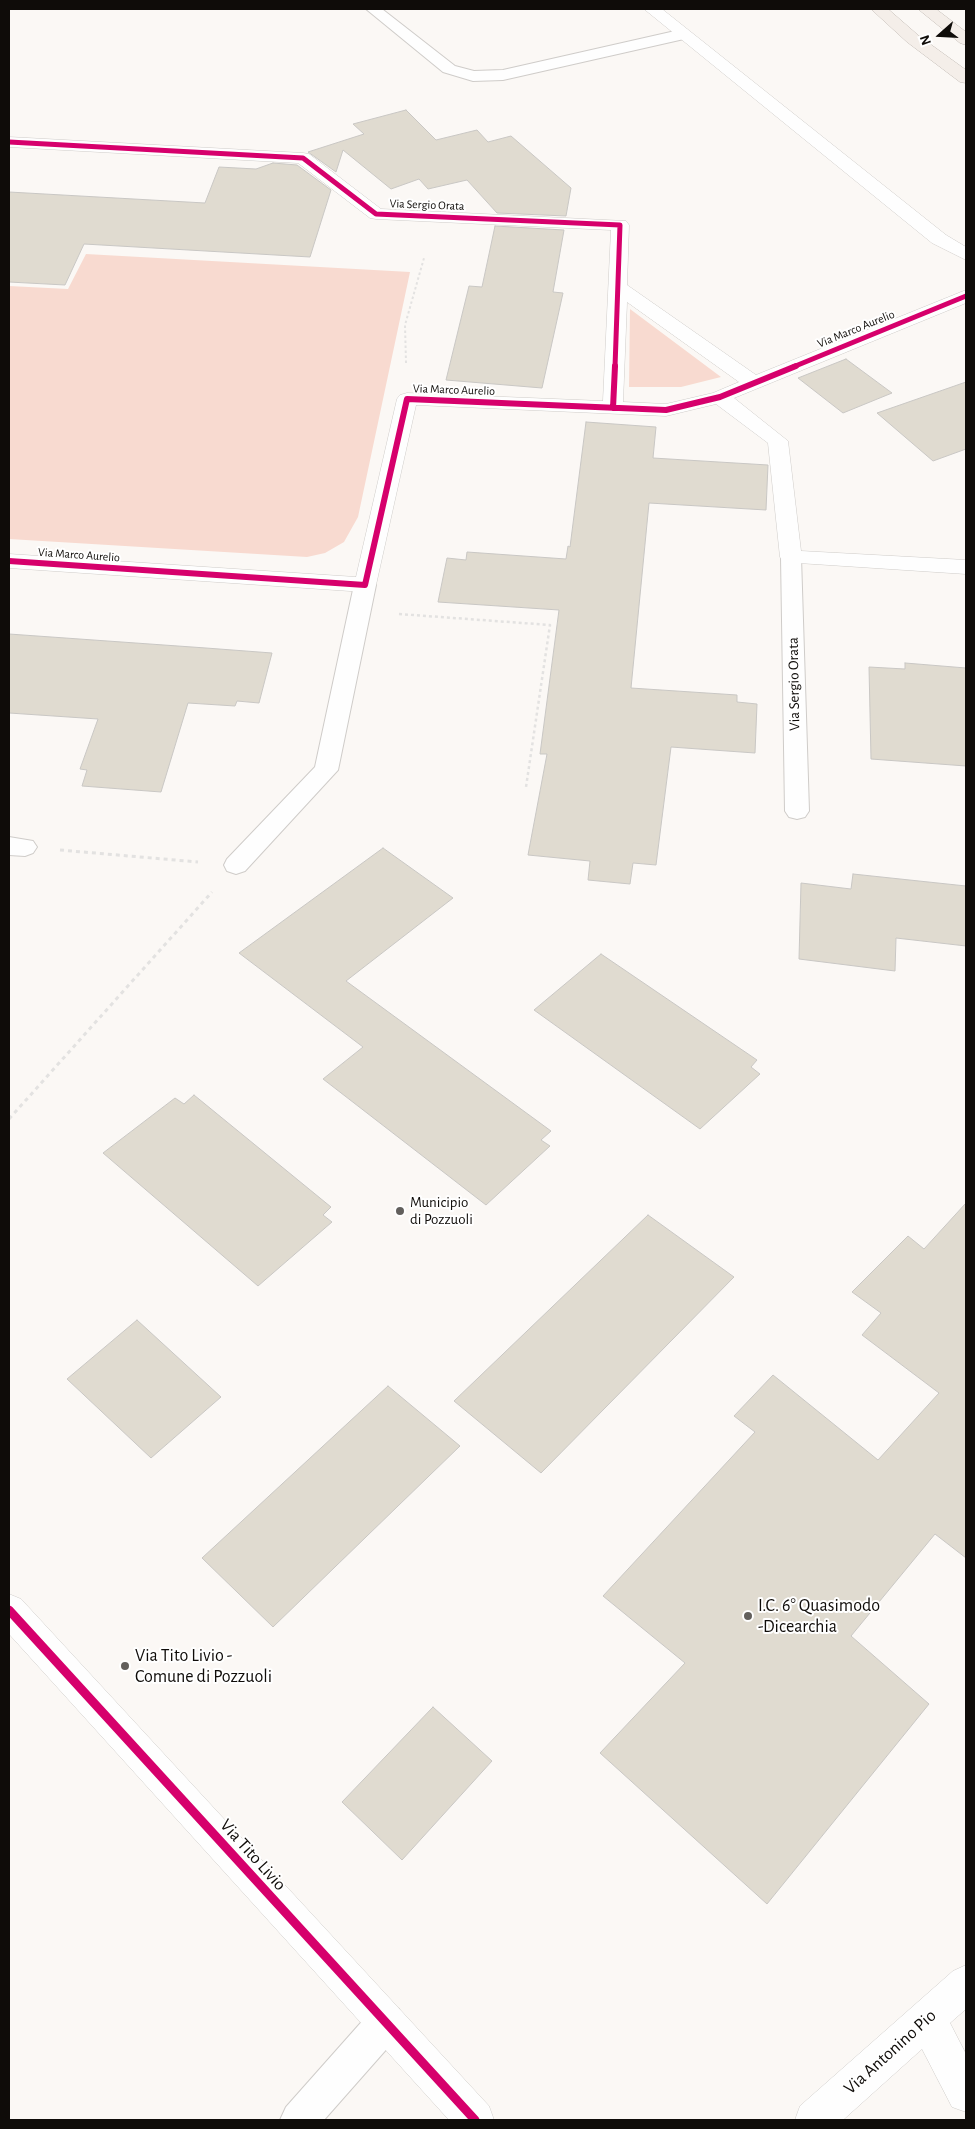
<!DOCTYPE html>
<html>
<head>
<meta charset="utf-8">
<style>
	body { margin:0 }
	#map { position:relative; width:975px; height:2129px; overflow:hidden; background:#fbf8f5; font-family:"Alegreya Sans",sans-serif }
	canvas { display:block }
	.frame { position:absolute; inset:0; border:10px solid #0f0c09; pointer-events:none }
	.north { position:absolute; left:915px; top:10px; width:50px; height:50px; -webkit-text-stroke:4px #fff; paint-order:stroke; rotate:251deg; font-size:14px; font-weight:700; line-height:20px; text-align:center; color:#0f0c09 }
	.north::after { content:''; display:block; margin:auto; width:18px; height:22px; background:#0f0c09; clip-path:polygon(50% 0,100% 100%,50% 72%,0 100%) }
</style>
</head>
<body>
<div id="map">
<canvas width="975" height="2129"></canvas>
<div class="frame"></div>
<div class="north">N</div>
</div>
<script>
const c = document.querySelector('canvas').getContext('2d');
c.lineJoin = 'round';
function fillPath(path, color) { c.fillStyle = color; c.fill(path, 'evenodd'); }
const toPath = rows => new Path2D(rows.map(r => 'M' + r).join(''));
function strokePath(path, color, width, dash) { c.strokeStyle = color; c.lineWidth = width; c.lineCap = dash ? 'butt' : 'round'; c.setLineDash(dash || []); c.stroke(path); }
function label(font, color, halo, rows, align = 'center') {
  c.font = font + ' "Alegreya Sans",sans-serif'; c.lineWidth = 4; c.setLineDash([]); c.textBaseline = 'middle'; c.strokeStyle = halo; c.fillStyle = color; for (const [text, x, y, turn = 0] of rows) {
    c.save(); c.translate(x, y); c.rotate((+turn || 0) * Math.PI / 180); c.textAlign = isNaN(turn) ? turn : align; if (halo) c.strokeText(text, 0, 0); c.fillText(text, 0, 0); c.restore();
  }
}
const green = toPath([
	[86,254,410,272,358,517,344,542,325,553,307,557,9,539,9,286,68,289],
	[630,309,721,377,681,387,629,387]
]);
const building = toPath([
	[406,110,436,140,477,130,488,142,511,136,571,188,566,216,497,213,467,180,428,189,419,179,391,189,343,150,336,172,308,152,364,134,353,124,406,110],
	[273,163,297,165,331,190,310,257,84,244,65,285,9,282,9,192,205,203,219,167,256,169,273,163],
	[495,226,564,230,553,292,563,293,542,388,446,380,469,286,482,287,495,226],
	[846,359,892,393,843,413,798,378,846,359],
	[966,382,966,449,933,461,877,413,966,382],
	[586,422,656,427,653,458,768,465,766,510,649,503,631,688,737,695,737,702,757,704,755,753,671,747,656,865,633,863,630,884,588,880,590,861,528,855,547,754,540,754,559,610,438,602,447,558,466,560,467,552,566,559,568,546,570,547,586,422],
	[9,634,206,648,272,653,259,703,237,701,235,706,188,703,161,792,82,786,87,770,80,769,98,719,9,713,9,634],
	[905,663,966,668,966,766,871,759,869,667,905,669,905,663],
	[383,848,453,898,346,981,551,1131,541,1140,550,1146,486,1205,323,1079,363,1047,239,953,383,848],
	[853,874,966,886,966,946,896,938,895,971,799,959,801,883,851,889,853,874],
	[601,954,757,1060,751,1067,760,1074,700,1129,534,1010,601,954],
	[194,1095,331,1207,323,1215,332,1222,258,1286,103,1153,175,1098,184,1104,194,1095],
	[966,1203,966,1558,935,1534,851,1636,929,1704,767,1904,600,1753,685,1663,603,1596,755,1432,734,1416,773,1375,878,1460,939,1393,862,1335,881,1313,852,1292,908,1236,924,1249,966,1203],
	[648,1215,734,1277,541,1473,454,1401,648,1215],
	[137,1320,221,1397,151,1458,67,1379,137,1320],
	[388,1386,460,1446,273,1627,202,1558,388,1386],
	[433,1707,492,1761,402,1860,342,1802,433,1707]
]);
const pathFar2 = toPath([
	[406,363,405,325,424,258]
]);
const pathFar1 = toPath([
	[399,614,550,625,526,787]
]);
const path = toPath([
	[60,850,198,862],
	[9,1119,212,892]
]);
const lane = toPath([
	[366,9,382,9,455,66,474,71,503,70,684,29,692,34,684,39,503,80,473,81,443,72,366,9],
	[791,550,798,552,801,557,809,811,805,817,797,819,789,817,785,811,781,557,784,552,791,550],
	[365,578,372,580,376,585,338,770,245,871,236,874,227,871,224,865,227,859,315,767,354,585,358,580,365,578],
	[9,837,33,841,37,847,33,853,25,856,9,855,9,837],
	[386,2004,399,2009,404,2022,399,2035,324,2120,280,2120,286,2107,373,2009,386,2004]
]);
const street = toPath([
	[644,9,662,9,946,235,966,247,966,260,932,243,644,9],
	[9,137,303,153,309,154,381,209,626,221,629,225,627,285,756,375,966,290,966,303,734,398,788,441,801,551,966,560,966,574,783,562,780,557,768,443,716,404,666,416,416,405,376,585,373,590,365,592,9,568,9,554,356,577,397,399,400,395,407,393,603,401,611,230,376,219,370,218,298,163,9,147,9,137],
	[627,302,739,382,713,393,666,404,623,402,627,302],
	[9,1594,21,1599,489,2106,494,2120,449,2120,9,1634,9,1594],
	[966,1965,966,2009,950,2023,966,2054,966,2112,952,2107,922,2049,843,2120,795,2120,800,2106,953,1971,966,1965]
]);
const highway = toPath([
	[871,9,888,9,919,36,966,70,966,83,960,82,907,42,871,9],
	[918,9,936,9,966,32,966,45,960,43,918,9]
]);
const cyclewayFar2 = toPath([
	[9,142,303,158,376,214,620,225,615,367],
	[793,367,966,296]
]);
const cyclewayFar1 = toPath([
	[613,408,615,366],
	[9,561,365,585,407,399,666,410,720,397,796,366]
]);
const cycleway = toPath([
	[9,1610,475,2120]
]);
const markers = [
	[400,1211,5,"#625f5c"],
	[748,1616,5,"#625f5c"],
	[125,1666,5,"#625f5c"]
];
const farStreetnames = [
	["Via Sergio Orata",427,205,2],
	["Via Marco Aurelio",856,329,-22],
	["Via Marco Aurelio",454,390,2],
	["Via Marco Aurelio",79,555,4]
];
const streetNames = [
	["Via Sergio Orata",794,684,-91]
];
const poiNames = [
	["Municipio",410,1202],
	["di Pozzuoli",410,1219]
];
const nearPoinames = [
	["I.C. 6° Quasimodo",758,1606],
	["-Dicearchia",758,1627],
	["Via Tito Livio -",135,1656],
	["Comune di Pozzuoli",135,1677]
];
const nearStreetnames = [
	["Via Tito Livio",253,1855,48],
	["Via Antonino Pio",890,2052,-42]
];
fillPath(green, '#f8dad0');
fillPath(building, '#e0dbd0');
strokePath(building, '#c9c7c4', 1);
strokePath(lane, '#cfccc9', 2);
strokePath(street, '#cfccc9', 1);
strokePath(highway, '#c3bcb6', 1);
strokePath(pathFar2, '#e3e2e1', 2, [2.5, 2.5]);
strokePath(pathFar1, '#e3e2e1', 2.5, [3, 3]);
strokePath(path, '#e3e2e1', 3, [4, 4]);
fillPath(lane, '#fefefe');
fillPath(street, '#fefefe');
fillPath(highway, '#f4eee9');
strokePath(cyclewayFar2, '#d6006c', 5);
strokePath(cyclewayFar1, '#d6006c', 6);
strokePath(cycleway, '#d6006c', 9);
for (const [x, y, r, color] of markers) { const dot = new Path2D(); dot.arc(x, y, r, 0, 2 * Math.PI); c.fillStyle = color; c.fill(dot); strokePath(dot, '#fff', 2); }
label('12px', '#0f0c09', '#fff', farStreetnames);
label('15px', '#0f0c09', '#fff', streetNames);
label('15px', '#0f0c09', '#fff', poiNames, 'left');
label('18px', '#0f0c09', '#fff', nearPoinames, 'left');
label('18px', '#0f0c09', '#fff', nearStreetnames);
</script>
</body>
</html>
